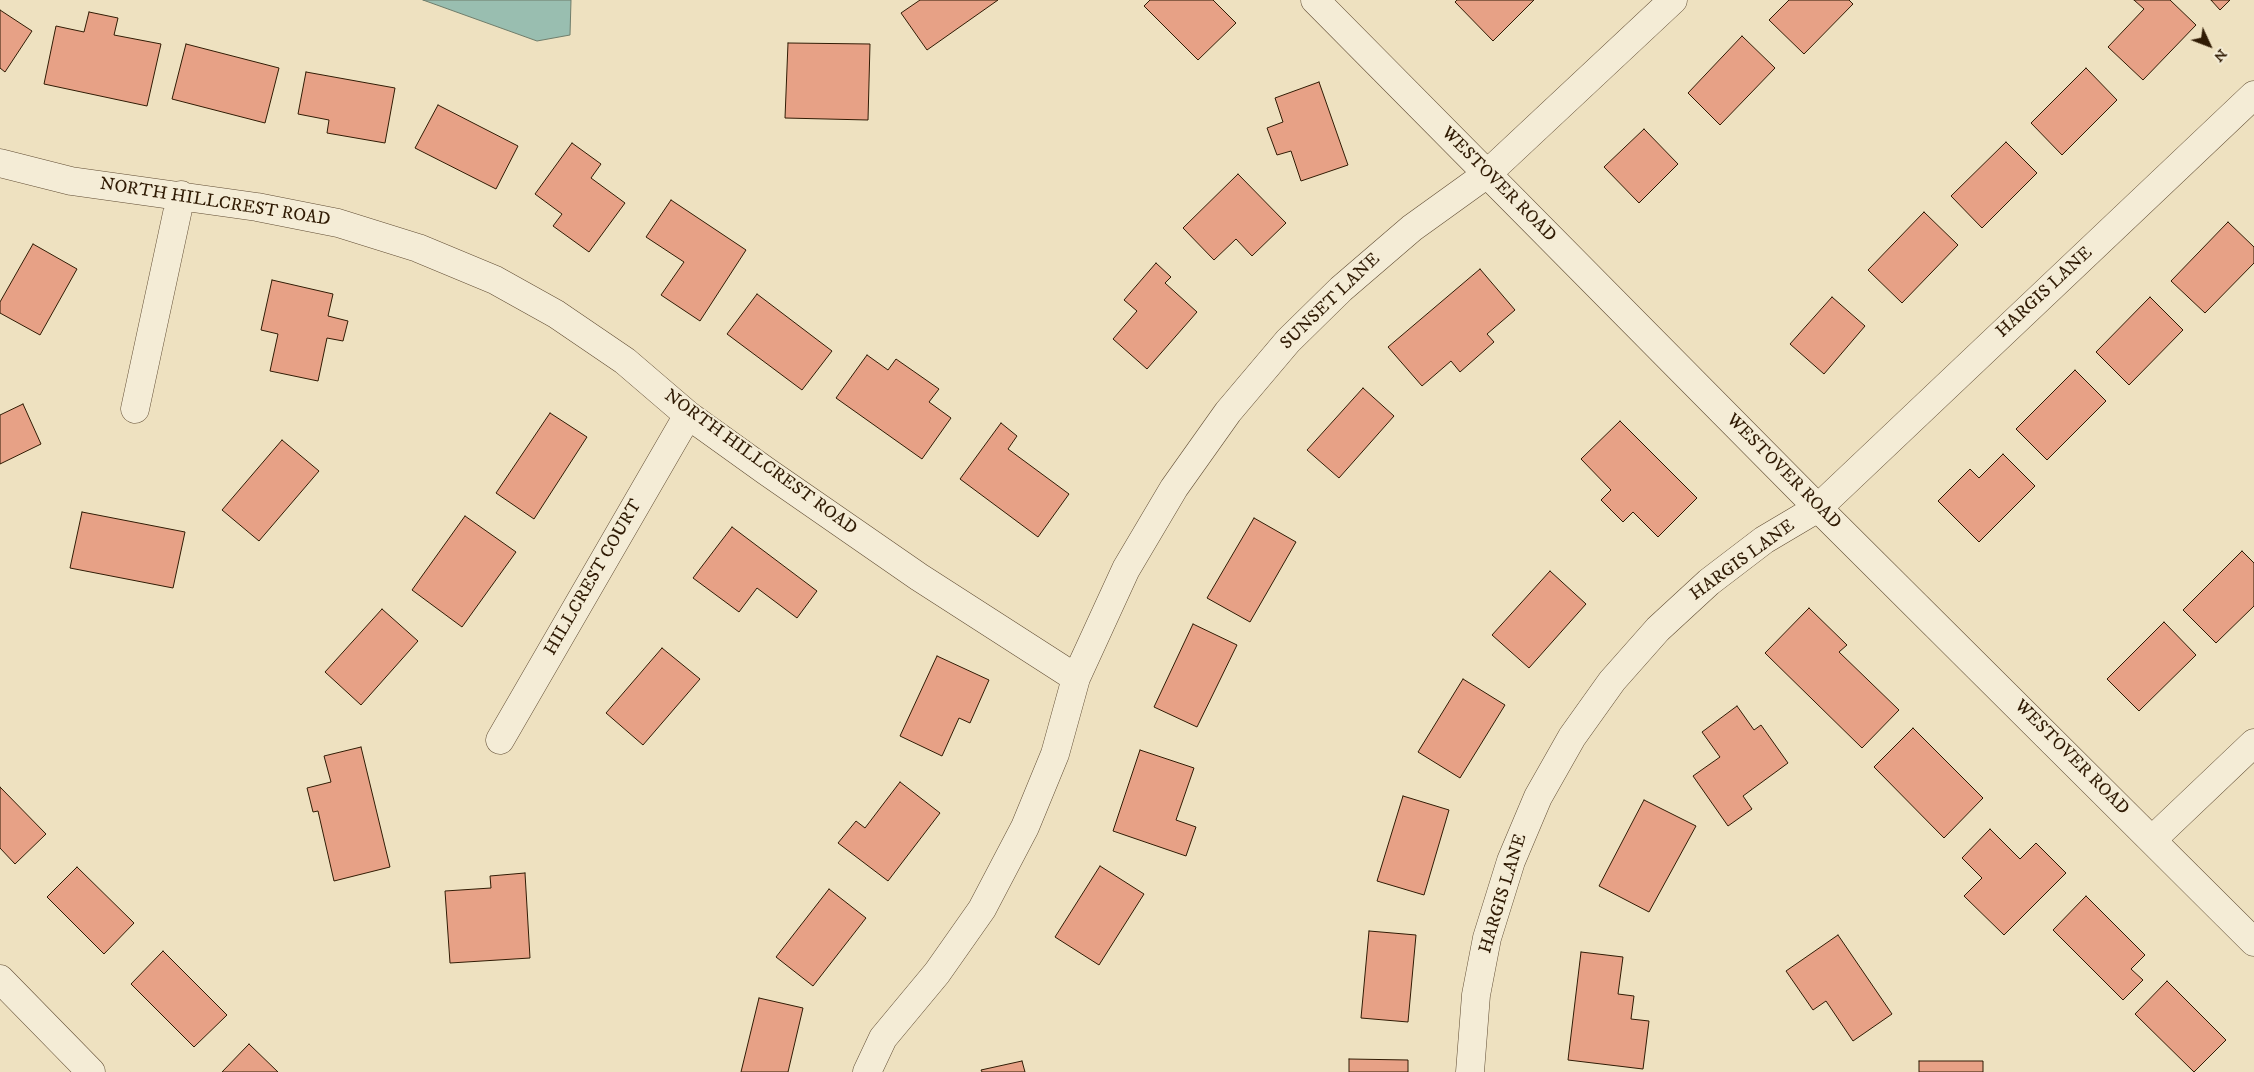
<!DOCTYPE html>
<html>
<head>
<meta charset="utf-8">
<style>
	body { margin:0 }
	#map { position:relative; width:2254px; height:1072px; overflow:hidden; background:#eee1c0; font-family:"IM FELL DW Pica",serif }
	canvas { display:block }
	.north { position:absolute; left:2184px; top:20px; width:50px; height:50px; -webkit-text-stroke:4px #f4ecd6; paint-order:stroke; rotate:133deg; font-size:14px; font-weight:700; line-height:20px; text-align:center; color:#301b04 }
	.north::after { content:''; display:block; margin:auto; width:18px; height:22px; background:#301b04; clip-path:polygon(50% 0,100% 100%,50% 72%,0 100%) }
</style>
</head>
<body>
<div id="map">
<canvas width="2254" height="1072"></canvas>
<div class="north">N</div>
</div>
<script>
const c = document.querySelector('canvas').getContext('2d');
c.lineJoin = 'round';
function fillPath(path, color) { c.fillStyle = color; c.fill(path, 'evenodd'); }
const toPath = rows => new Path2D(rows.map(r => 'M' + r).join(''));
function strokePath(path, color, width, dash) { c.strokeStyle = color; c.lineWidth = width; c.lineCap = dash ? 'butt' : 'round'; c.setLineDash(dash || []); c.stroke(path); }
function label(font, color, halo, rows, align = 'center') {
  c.font = font + ' "IM FELL DW Pica",serif'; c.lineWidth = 4.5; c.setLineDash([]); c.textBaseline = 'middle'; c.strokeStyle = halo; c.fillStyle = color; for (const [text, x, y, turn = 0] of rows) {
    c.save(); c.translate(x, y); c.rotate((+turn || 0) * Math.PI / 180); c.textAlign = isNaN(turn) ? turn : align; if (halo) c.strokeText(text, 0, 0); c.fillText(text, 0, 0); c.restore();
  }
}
const water = toPath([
	[423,0,571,0,570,35,537,41,423,0]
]);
const building = toPath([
	[920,0,998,0,927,50,901,13,920,0],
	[1150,0,1213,0,1236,23,1198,60,1144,6,1150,0],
	[1457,0,1534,0,1493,41,1455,2,1457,0],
	[1789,0,1849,0,1853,4,1804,54,1769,20,1789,0],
	[2134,0,2170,0,2196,25,2143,80,2108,47,2144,9,2134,0],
	[2211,0,2230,0,2220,10,2211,0],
	[0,10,32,31,5,72,0,68,0,10],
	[89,12,118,18,114,35,161,44,147,106,44,84,56,26,84,32,89,12],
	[1742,36,1775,68,1720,125,1688,93,1742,36],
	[788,43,870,44,868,120,785,118,788,43],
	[186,44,279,68,265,123,172,99,186,44],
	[2086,68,2117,100,2062,155,2031,123,2086,68],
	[306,72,395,88,385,143,327,133,329,120,298,114,306,72],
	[1319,82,1348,165,1301,181,1291,151,1277,155,1267,128,1283,122,1275,98,1319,82],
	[438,105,518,146,496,189,415,148,438,105],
	[1644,129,1678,164,1639,203,1604,167,1644,129],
	[2006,142,2037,173,1982,228,1951,196,2006,142],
	[572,143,601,164,591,178,625,203,589,252,553,226,562,214,535,194,572,143],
	[1238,174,1286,223,1252,256,1236,239,1214,260,1183,228,1238,174],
	[671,200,746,250,700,321,661,295,684,262,646,237,671,200],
	[1924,212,1958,245,1902,303,1868,270,1924,212],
	[2228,222,2254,247,2254,263,2205,313,2171,281,2228,222],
	[33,244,77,269,40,335,0,313,0,302,33,244],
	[1156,263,1171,277,1165,283,1197,312,1147,369,1113,339,1137,311,1124,300,1156,263],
	[1480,269,1515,310,1487,334,1494,342,1460,372,1451,361,1422,386,1388,347,1480,269],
	[272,280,333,294,328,316,348,321,343,341,327,338,318,381,270,371,278,334,261,330,272,280],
	[757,294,832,351,802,390,727,334,757,294],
	[1832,297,1865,326,1824,374,1790,344,1832,297],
	[2150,297,2183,330,2129,385,2096,352,2150,297],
	[867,355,888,370,896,359,939,389,929,402,951,418,922,459,836,398,867,355],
	[2075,370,2106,401,2047,460,2016,429,2075,370],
	[1363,388,1394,416,1339,478,1307,450,1363,388],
	[23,404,41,444,0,464,0,415,23,404],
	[550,413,587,437,534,519,496,493,550,413],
	[1620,421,1697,498,1658,537,1633,512,1623,522,1601,500,1611,490,1581,459,1620,421],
	[1001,423,1017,436,1008,449,1069,494,1038,537,960,479,1001,423],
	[282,440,319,471,259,541,222,510,282,440],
	[2003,454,2035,486,1979,542,1938,501,1970,469,1979,478,2003,454],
	[82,512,185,532,173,588,70,568,82,512],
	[465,516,516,552,462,627,412,590,465,516],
	[1254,518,1296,542,1250,622,1207,598,1254,518],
	[732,527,817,591,797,618,757,588,739,612,693,578,732,527],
	[2242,551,2254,563,2254,606,2216,643,2183,610,2242,551],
	[1550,571,1586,604,1529,668,1492,635,1550,571],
	[1809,608,1847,645,1839,652,1899,710,1862,748,1765,653,1809,608],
	[382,609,418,641,361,705,325,672,382,609],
	[2164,622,2196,655,2139,711,2107,679,2164,622],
	[1193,624,1237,645,1197,727,1154,707,1193,624],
	[662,648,700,679,643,745,606,713,662,648],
	[937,656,989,680,970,723,959,718,942,756,900,736,937,656],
	[1463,679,1505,705,1460,778,1418,752,1463,679],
	[1737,706,1754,730,1761,725,1788,763,1743,796,1752,809,1728,826,1693,776,1720,757,1702,732,1737,706],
	[1913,728,1983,798,1944,838,1874,767,1913,728],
	[361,747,390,867,334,881,318,811,313,812,307,788,331,782,324,756,361,747],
	[1140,750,1194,768,1176,820,1196,827,1186,856,1113,831,1140,750],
	[900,782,940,813,888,881,838,843,856,821,865,828,900,782],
	[0,787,46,834,15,864,0,848,0,787],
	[1403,796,1449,810,1424,895,1377,881,1403,796],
	[1644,800,1696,826,1649,912,1599,886,1644,800],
	[1990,829,2020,859,2036,843,2066,873,2004,935,1964,896,1982,878,1962,858,1990,829],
	[1100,866,1144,894,1099,965,1055,937,1100,866],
	[77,867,134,923,104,954,47,897,77,867],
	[525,873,530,958,450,963,445,891,491,888,490,876,525,873],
	[829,889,866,918,813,986,776,957,829,889],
	[2086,896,2145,955,2131,969,2143,980,2123,1000,2053,930,2086,896],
	[1369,931,1416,935,1408,1022,1361,1018,1369,931],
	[1838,935,1892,1014,1853,1041,1826,1001,1813,1010,1786,971,1838,935],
	[163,951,227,1015,194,1047,131,984,163,951],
	[1581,952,1623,957,1618,994,1634,996,1631,1019,1649,1021,1643,1069,1568,1060,1581,952],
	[2167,981,2226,1040,2194,1072,2135,1014,2167,981],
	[759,998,803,1008,788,1072,741,1072,759,998],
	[249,1044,278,1072,222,1072,249,1044],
	[1349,1059,1408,1060,1408,1072,1349,1072,1349,1059],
	[1022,1061,1025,1072,982,1072,981,1070,1022,1061],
	[1919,1061,1983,1061,1983,1072,1919,1072,1919,1061]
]);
const street = toPath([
	[1315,0,1818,508,2254,942],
	[0,163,71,181,257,207,338,223,418,248,495,280,556,314,625,361,688,415,766,471,919,577,1076,678],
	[135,409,181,195],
	[500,740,688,415],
	[2153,839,2254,743],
	[0,979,91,1072],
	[867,1072,883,1038,937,973,982,909,1025,827,1055,754,1076,678,1126,569,1174,488,1228,412,1288,341,1341,289,1412,228,1487,174,1673,0],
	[1470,1072,1476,995,1487,938,1511,861,1538,797,1572,737,1612,681,1658,629,1709,582,1764,540,1818,508,2254,95]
]);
const streetNames = [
	["WESTOVER ROAD",1498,185,45],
	["NORTH HILLCREST ROAD",215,203,9],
	["HARGIS LANE",2045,293,-43],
	["SUNSET LANE",1331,302,-44],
	["NORTH HILLCREST ROAD",760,463,36],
	["WESTOVER ROAD",1783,472,45],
	["HARGIS LANE",1743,561,-36],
	["HILLCREST COURT",594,578,-60],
	["WESTOVER ROAD",2071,758,45],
	["HARGIS LANE",1504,894,-73]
];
fillPath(water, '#99beb0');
strokePath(water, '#6f7d6b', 1);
fillPath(building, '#e7a186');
strokePath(building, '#301b04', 1);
strokePath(street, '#604c33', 29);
strokePath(street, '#f4ecd6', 28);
label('18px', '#301b04', '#f4ecd6', streetNames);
</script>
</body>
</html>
